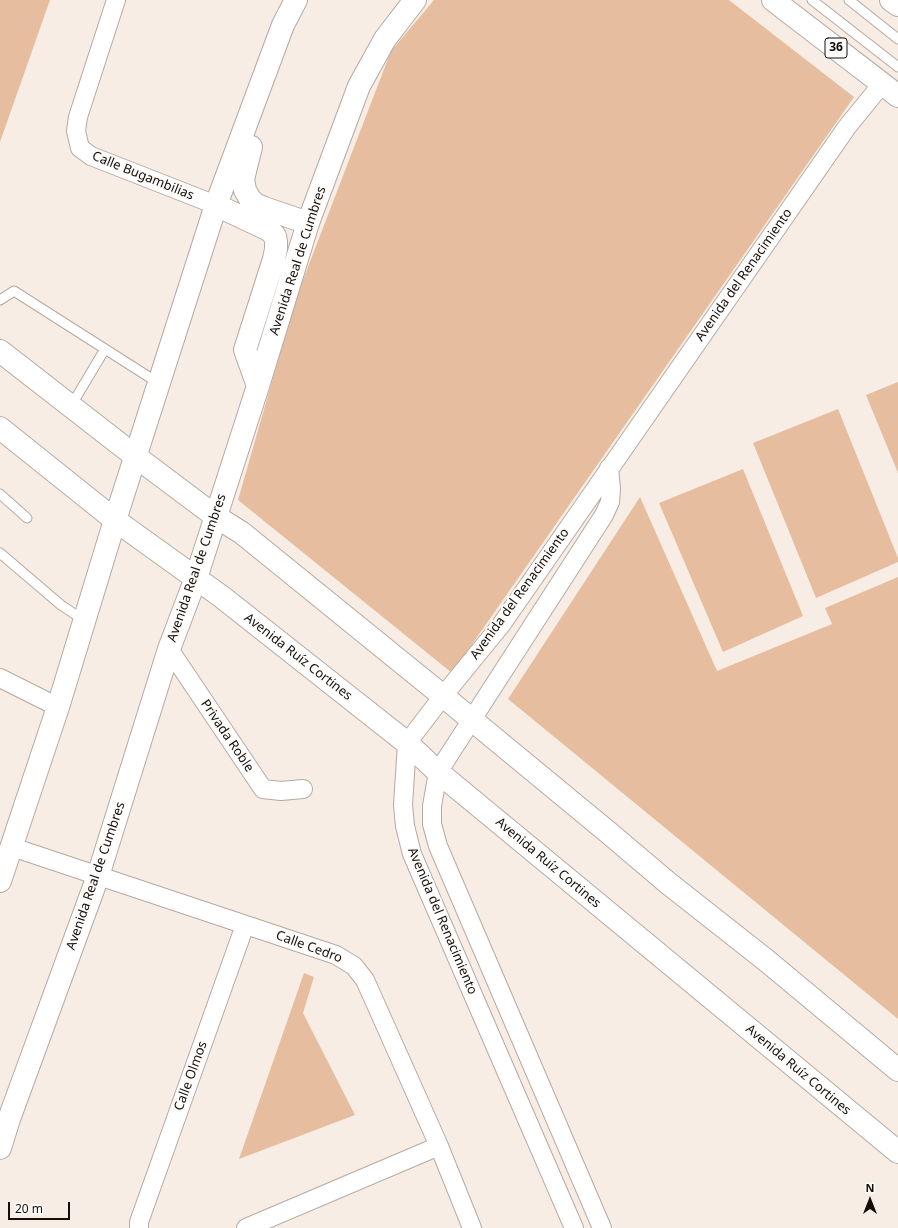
<!DOCTYPE html>
<html>
<head>
<meta charset="utf-8">
<style>
	body { margin:0 }
	#map { position:relative; width:898px; height:1228px; overflow:hidden; background:#f8ede5; font-family:"Noto Sans",sans-serif }
	canvas { display:block }
	.north { position:absolute; left:850px; top:1180px; width:40px; height:40px; -webkit-text-stroke:3px #fefcfa; paint-order:stroke; rotate:0deg; font-size:11px; font-weight:700; line-height:16px; text-align:center; color:#120e0b }
	.north::after { content:''; display:block; margin:auto; width:14px; height:18px; background:#120e0b; clip-path:polygon(50% 0,100% 100%,50% 72%,0 100%) }
	.scale { position:absolute; left:8px; top:1202px; width:62px; height:18px; box-sizing:border-box; border:2px solid #120e0b; border-top:0; padding-left:5px; font-size:12px; line-height:14px; white-space:nowrap; color:#120e0b; -webkit-text-stroke:3px #fefcfa; paint-order:stroke }
</style>
</head>
<body>
<div id="map">
<canvas width="898" height="1228"></canvas>
<div class="north">N</div>
<div class="scale">20 m</div>
</div>
<script>
const c = document.querySelector('canvas').getContext('2d');
c.lineJoin = 'round';
function fillPath(path, color) { c.fillStyle = color; c.fill(path, 'evenodd'); }
const toPath = rows => new Path2D(rows.map(r => 'M' + r).join(''));
function strokePath(path, color, width, dash) { c.strokeStyle = color; c.lineWidth = width; c.lineCap = dash ? 'butt' : 'round'; c.setLineDash(dash || []); c.stroke(path); }
function label(font, color, halo, rows, align = 'center') {
  c.font = font + ' "Noto Sans",sans-serif'; c.lineWidth = 4; c.setLineDash([]); c.textBaseline = 'middle'; c.strokeStyle = halo; c.fillStyle = color; for (const [text, x, y, turn = 0] of rows) {
    c.save(); c.translate(x, y); c.rotate((+turn || 0) * Math.PI / 180); c.textAlign = isNaN(turn) ? turn : align; if (halo) c.strokeText(text, 0, 0); c.fillText(text, 0, 0); c.restore();
  }
}
const green = toPath([
	[0,0,50,0,0,142],
	[434,0,729,0,854,97,452,673,238,500,296,298,391,51],
	[898,382,898,473,866,395],
	[838,409,898,558,898,562,816,598,753,443],
	[743,469,803,616,723,652,659,503],
	[640,497,717,671,832,624,825,608,898,577,898,1019,508,699],
	[304,973,314,977,303,1013,355,1115,239,1159]
]);
const lane = toPath([
	[812,0,898,67],
	[849,0,898,39],
	[0,300,14,291,160,384],
	[71,406,105,349],
	[0,494,27,518],
	[0,553,61,605,85,621]
]);
const street = toPath([
	[116,0,78,117,76,131,80,148,91,156,216,205],
	[169,649,263,789,281,791,303,789],
	[0,678,58,707],
	[12,847,336,955,354,966,365,980,439,1146,472,1228],
	[139,1228,139,1222,245,925],
	[246,1228,439,1146],
	[574,1228,412,854,405,826,403,805,407,743,443,696,501,625,847,127,882,84],
	[602,1228,438,846,432,824,432,806,438,772,604,515,610,502,611,489,609,468]
]);
const secondary = toPath([
	[251,147,243,179,245,190,250,199,255,204,264,208,308,223],
	[216,205,269,230,275,236,276,242,276,249,274,259,245,350,258,386],
	[0,351,135,456,215,516,242,533,443,696,609,833,668,883,767,961,898,1070],
	[0,428,115,520,222,597,407,743,438,772,898,1152],
	[0,881,58,707,115,520,216,205,283,25,296,0],
	[0,1148,9,1119,98,876,169,649,196,578,258,386,308,223,359,86,385,39,415,0]
]);
const primary = toPath([
	[773,0,898,96],
	[891,0,898,5]
]);
const shields = [
	[836,48,22]
];
const shieldNames = [
	["36",836,48]
];
const streetNames = [
	["Calle Bugambilias",143,176,22],
	["Avenida Real de Cumbres",298,261,-72],
	["Avenida del Renacimiento",744,275,-55],
	["Avenida Real de Cumbres",197,568,-71],
	["Avenida del Renacimiento",520,594,-54],
	["Avenida Ruíz Cortines",298,657,38],
	["Privada Roble",227,736,56],
	["Avenida Ruíz Cortines",548,863,40],
	["Avenida Real de Cumbres",96,876,-71],
	["Avenida del Renacimiento",442,921,67],
	["Calle Cedro",309,947,20],
	["Avenida Ruíz Cortines",798,1070,40],
	["Calle Olmos",191,1076,-70]
];
fillPath(green, '#e6be9f');
strokePath(lane, '#b4aaa2', 11);
strokePath(street, '#b4aaa2', 20);
strokePath(secondary, '#b4aaa2', 24);
strokePath(primary, '#b4aaa2', 24);
strokePath(lane, '#fff', 9);
strokePath(street, '#fff', 18);
strokePath(secondary, '#fff', 22);
strokePath(primary, '#fff', 22);
for (const [x, y, w] of shields) { const box = new Path2D(); box.roundRect(x - w / 2, y - 10, w, 20, 3); c.fillStyle = '#fefcfa'; c.fill(box); strokePath(box, '#120e0b', 1); }
label('bold 12px', '#120e0b', null, shieldNames);
label('13px', '#120e0b', '#fefcfa', streetNames);
</script>
</body>
</html>
